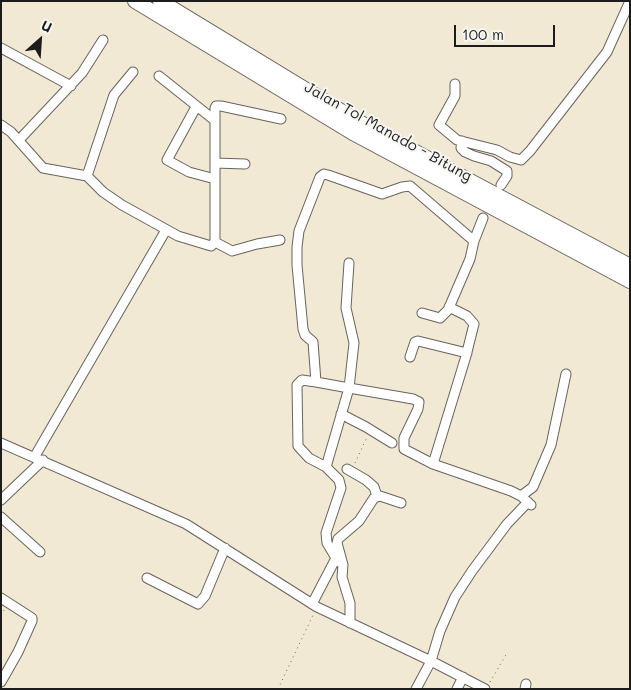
<!DOCTYPE html>
<html>
<head>
<meta charset="utf-8">
<style>
	body { margin:0 }
	#map { position:relative; width:631px; height:690px; overflow:hidden; background:#f2e9d5; font-family:Mali,sans-serif }
	canvas { display:block }
	.frame { position:absolute; inset:0; border:2px solid #1c1c1c; pointer-events:none }
	.north { position:absolute; left:15px; top:15px; width:50px; height:50px; -webkit-text-stroke:4px #f6f6f2; paint-order:stroke; rotate:26deg; font-size:14px; font-weight:700; line-height:20px; text-align:center; color:#1c1c1c }
	.north::after { content:''; display:block; margin:auto; width:18px; height:22px; background:#1c1c1c; clip-path:polygon(50% 0,100% 100%,50% 72%,0 100%) }
	.scale { position:absolute; left:454px; top:25px; width:101px; height:22px; box-sizing:border-box; border:2px solid #1c1c1c; border-top:0; padding-left:6px; font-size:15px; line-height:18px; white-space:nowrap; color:#1c1c1c; -webkit-text-stroke:4px #f6f6f2; paint-order:stroke }
</style>
</head>
<body>
<div id="map">
<canvas width="631" height="690"></canvas>
<div class="frame"></div>
<div class="north">U</div>
<div class="scale">100 m</div>
</div>
<script>
const c = document.querySelector('canvas').getContext('2d');
c.lineJoin = 'round';
const toPath = rows => new Path2D(rows.map(r => 'M' + r).join(''));
function strokePath(path, color, width, dash) { c.strokeStyle = color; c.lineWidth = width; c.lineCap = dash ? 'butt' : 'round'; c.setLineDash(dash || []); c.stroke(path); }
function label(font, color, halo, rows, align = 'center') {
  c.font = font + ' Mali,sans-serif'; c.lineWidth = 4; c.setLineDash([]); c.textBaseline = 'middle'; c.strokeStyle = halo; c.fillStyle = color; for (const [text, x, y, turn = 0] of rows) {
    c.save(); c.translate(x, y); c.rotate((+turn || 0) * Math.PI / 180); c.textAlign = isNaN(turn) ? turn : align; if (halo) c.strokeText(text, 0, 0); c.fillText(text, 0, 0); c.restore();
  }
}
const path = toPath([
	[355,463,367,437],
	[1,615,4,610],
	[490,682,507,653],
	[278,689,313,615]
]);
const minor = toPath([
	[1,48,71,86],
	[159,76,213,119],
	[455,84,455,96,439,125,457,140,497,150,510,157,521,160,530,151,607,52,630,1],
	[196,107,167,160,189,172,215,179],
	[1,125,11,132,43,168,87,176,103,192,122,205,178,236,211,246,215,242,215,108,216,106,221,106,281,119],
	[19,140,82,73,103,40],
	[462,141,461,148,465,152,474,156,491,161,507,171,507,176,501,185],
	[215,163,245,164],
	[87,176,114,95,133,72],
	[215,242,232,251,257,244,280,240],
	[349,263,346,308,354,343,349,388,413,399,419,402,418,409,404,438,404,449,433,464],
	[449,307,467,316,474,324,466,356,433,464,511,491,521,496,531,505],
	[422,313,440,318,448,310,470,259,474,241,483,218],
	[410,357,415,342,418,341,467,353],
	[316,382,302,380,297,385,298,446,309,458,326,467],
	[341,414,366,427,392,443],
	[1,443,186,524,317,607,431,661,485,689],
	[35,456,166,230],
	[347,469,366,480,374,487,377,496],
	[521,496,533,487,551,445,566,374],
	[1,500,43,460],
	[1,517,40,552],
	[343,565,336,558,327,543,326,533,341,488,339,480,326,467,349,388,316,382,313,342,305,335,303,329,297,265,297,247,299,231,320,177,324,174,328,175,382,194,402,187,410,186,474,241],
	[147,578,198,604,205,596,225,548],
	[1,598,32,618,32,621,18,652,1,682],
	[312,604,336,558],
	[350,623,350,603,342,577,343,565,337,543,338,539,359,521,374,498,380,496,401,503],
	[416,689,431,661,440,631,455,597,472,571,507,524,528,502],
	[457,689,463,677],
	[525,689,526,684]
]);
const highway = toPath([
	[135,1,353,133,630,281],
	[160,1,359,122,630,266]
]);
const streetNames = [
	["Jalan Tol Manado - Bitung",388,132,29]
];
strokePath(minor, '#67645d', 11);
strokePath(highway, '#67645d', 16);
strokePath(path, '#67645d', 1, [1, 4]);
strokePath(minor, '#fff', 9);
strokePath(highway, '#fff', 14);
label('15px', '#1c1c1c', '#f6f6f2', streetNames);
</script>
</body>
</html>
